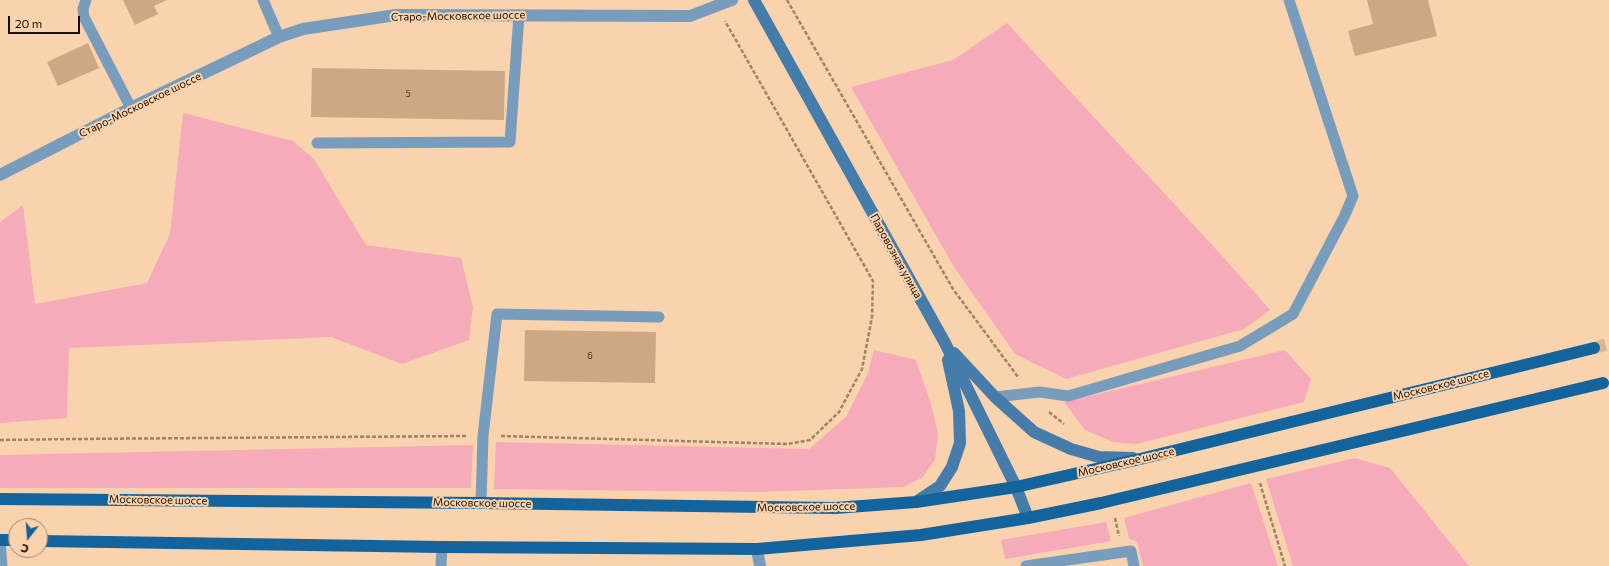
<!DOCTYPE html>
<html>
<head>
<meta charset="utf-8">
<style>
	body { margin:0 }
	#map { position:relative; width:1609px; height:566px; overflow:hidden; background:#f9d3ae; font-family:Commissioner,sans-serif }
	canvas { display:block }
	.north { position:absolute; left:8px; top:518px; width:40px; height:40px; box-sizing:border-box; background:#f9d3ae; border:1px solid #a0846a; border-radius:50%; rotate:197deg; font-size:11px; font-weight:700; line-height:16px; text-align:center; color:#1b0e03 }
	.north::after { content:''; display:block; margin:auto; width:14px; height:18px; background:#185f93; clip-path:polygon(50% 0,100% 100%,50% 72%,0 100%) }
	.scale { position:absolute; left:8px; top:16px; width:72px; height:18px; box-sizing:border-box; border:2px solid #1b0e03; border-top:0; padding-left:5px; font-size:12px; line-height:14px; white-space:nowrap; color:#1b0e03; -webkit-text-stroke:3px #f9d3ae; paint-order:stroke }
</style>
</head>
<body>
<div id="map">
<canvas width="1609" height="566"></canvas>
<div class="north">С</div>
<div class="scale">20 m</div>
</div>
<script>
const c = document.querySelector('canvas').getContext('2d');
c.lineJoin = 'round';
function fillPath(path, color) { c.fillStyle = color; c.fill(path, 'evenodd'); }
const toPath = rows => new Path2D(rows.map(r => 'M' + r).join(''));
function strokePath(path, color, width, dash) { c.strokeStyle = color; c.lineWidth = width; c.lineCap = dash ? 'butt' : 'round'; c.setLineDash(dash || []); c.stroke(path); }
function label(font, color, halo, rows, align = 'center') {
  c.font = font + ' Commissioner,sans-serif'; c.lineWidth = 4; c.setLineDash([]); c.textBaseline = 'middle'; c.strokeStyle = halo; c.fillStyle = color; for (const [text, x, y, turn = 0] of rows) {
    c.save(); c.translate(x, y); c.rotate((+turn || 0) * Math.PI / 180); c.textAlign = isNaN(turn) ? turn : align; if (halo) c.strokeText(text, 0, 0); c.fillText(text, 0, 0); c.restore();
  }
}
const green = toPath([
	[1007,23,1225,259,1270,310,1244,329,1066,379,1015,354,954,267,851,87,953,60],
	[183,113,293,141,314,159,366,245,461,258,473,307,469,340,402,364,331,337,69,348,67,418,0,423,0,222,23,205,35,304,147,283,170,234],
	[874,350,916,360,931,404,938,434,935,460,922,478,903,487,757,492,494,489,496,442,809,449,846,417,868,373],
	[1285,350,1311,379,1304,402,1136,444,1113,442,1085,430,1064,402],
	[473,445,471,488,0,488,0,455],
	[1355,458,1390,468,1469,566,1293,566,1266,479],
	[1251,483,1278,566,1143,566,1137,542,1129,538,1124,518],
	[1106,522,1111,541,1005,559,1001,540]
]);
const building = toPath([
	[123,0,167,0,154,6,158,14,135,25],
	[1367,0,1428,0,1437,36,1355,56,1348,31,1373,24],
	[88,43,99,68,58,86,47,62],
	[312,68,505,71,504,120,311,117],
	[525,330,656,332,655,383,524,381]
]);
const primaryTunnel = toPath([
	[1594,348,1609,344]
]);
const path = toPath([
	[787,0,953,289,1018,377],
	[1049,412,1064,424],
	[501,436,788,444,810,440,839,412,862,369,872,317,873,281,725,21],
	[0,440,75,439,466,436],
	[1260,483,1285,566],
	[1115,518,1119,536]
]);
const service = toPath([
	[86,0,83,9,84,17,131,108],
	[263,0,279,37],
	[317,143,510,142,519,15],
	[995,397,1040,392,1068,396,1240,346,1293,314,1344,217,1353,196,1289,0],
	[481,503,483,436,497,314,659,317],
	[0,540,2,566],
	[441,566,442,547],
	[1026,566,1131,551,1134,566]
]);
const minor = toPath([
	[0,175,131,108,279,37,303,29,396,15,690,16,732,0],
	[757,549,760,566]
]);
const secondary = toPath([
	[754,0,945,343,1016,487,1028,518],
	[954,353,995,397,1034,432,1071,449,1099,457,1133,458],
	[916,502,940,486,952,467,960,443,959,411,948,360]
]);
const primary = toPath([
	[0,499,481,503,835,508,916,502,1016,487,1140,459,1594,348],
	[0,540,16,540],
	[40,541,442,547,757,549,921,535,1028,518,1101,503,1603,383]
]);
const numberNames = [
	["5",408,94],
	["6",590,356]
];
const streetNames = [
	["Старо-Московское шоссе",458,16,-1],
	["Старо-Московское шоссе",140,105,-26],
	["Паровозная улица",896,256,61],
	["Московское шоссе",1441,385,-14],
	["Московское шоссе",1126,462,-13],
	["Московское шоссе",158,500,1],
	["Московское шоссе",482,503,1],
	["Московское шоссе",806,507,-1]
];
fillPath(green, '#f6abba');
fillPath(building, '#cca884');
strokePath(primaryTunnel, '#d8b594', 12, [12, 6]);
strokePath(path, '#9f8369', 2.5, [4, 2]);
strokePath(service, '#789cbc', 11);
strokePath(minor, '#789cbc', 12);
strokePath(secondary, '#457caa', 12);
strokePath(primary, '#13649d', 12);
label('9px', '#473423', null, numberNames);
label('11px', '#1b0e03', '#f9d3ae', streetNames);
</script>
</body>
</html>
